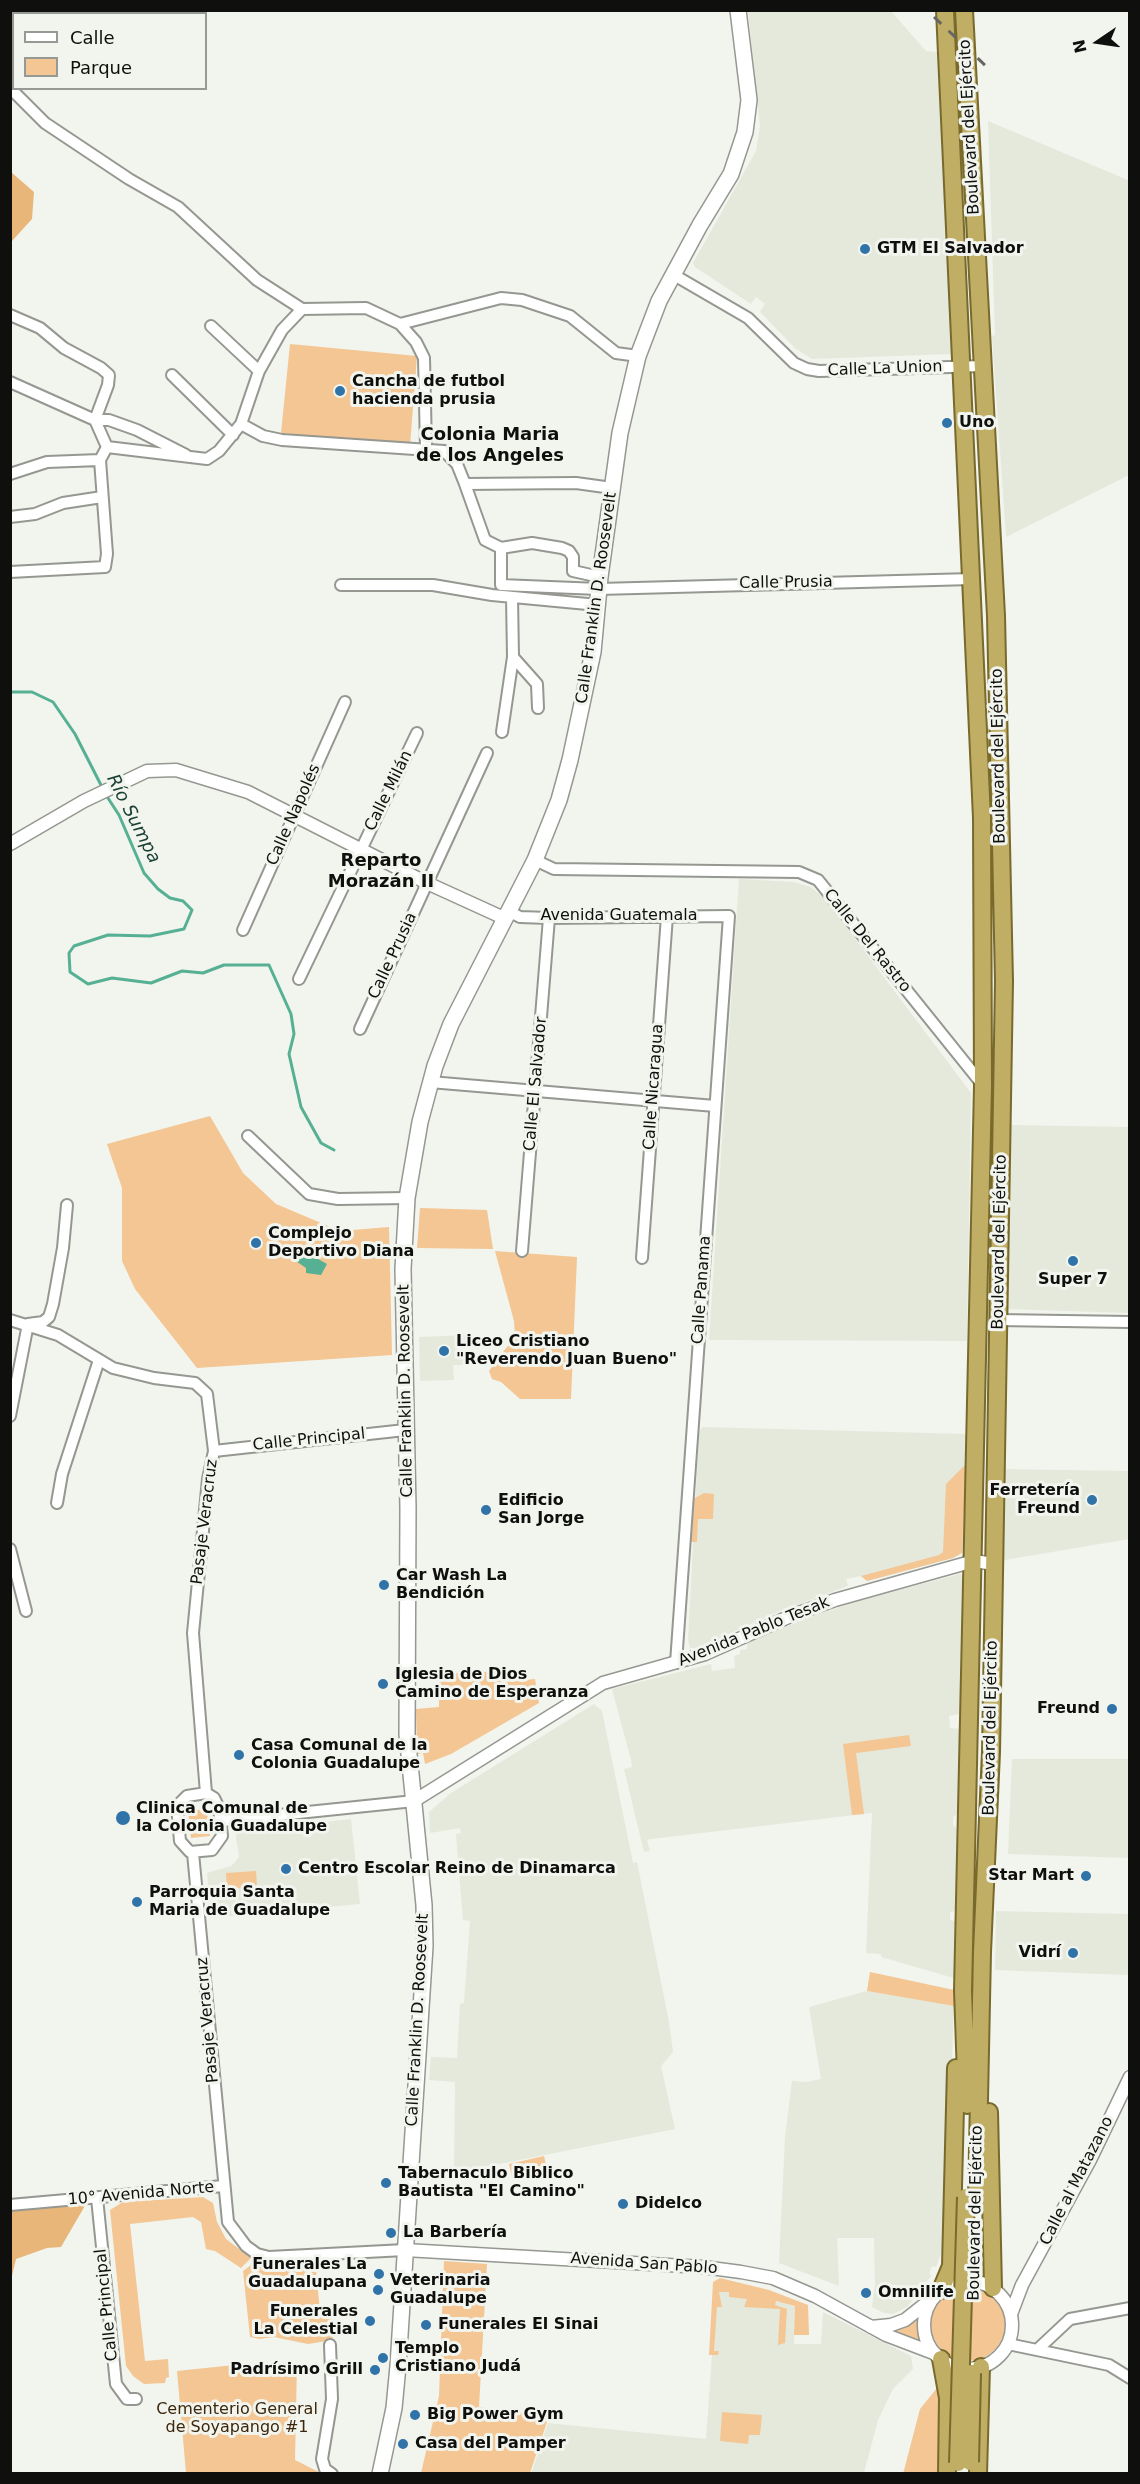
<!DOCTYPE html>
<html>
<head>
<meta charset="utf-8">
<style>
	body { margin:0 }
	#map { position:relative; width:1140px; height:2484px; overflow:hidden; background:#f2f4ee; font-family:"DejaVu Sans",sans-serif }
	canvas { display:block }
	.frame { position:absolute; inset:0; border:12px solid #0f100e; pointer-events:none }
	.legend { position:absolute; left:12px; top:12px; width:195px; height:78px; box-sizing:border-box; background:#f2f4ee; border:2px solid #979994; margin:0; padding:8px 10px; list-style:none; font-size:18px; color:#0f100e }
	.legend li { display:flex; align-items:center; gap:12px; height:30px }
	.legend b { width:30px; border:2px solid #979994 }
	.north { position:absolute; left:1068px; top:12px; width:60px; height:60px; -webkit-text-stroke:4px #f2f4ee; paint-order:stroke; rotate:257deg; font-size:16px; font-weight:700; line-height:24px; text-align:center; color:#0f100e }
	.north::after { content:''; display:block; margin:auto; width:21px; height:27px; background:#0f100e; clip-path:polygon(50% 0,100% 100%,50% 72%,0 100%) }
</style>
</head>
<body>
<div id="map">
<canvas width="1140" height="2484"></canvas>
<div class="frame"></div>
<ul class="legend">
<li><b style="height:8px;background:#fff"></b>Calle</li>
<li><b style="height:16px;background:#f3c693"></b>Parque</li>
</ul>
<div class="north">N</div>
</div>
<script>
const c = document.querySelector('canvas').getContext('2d');
c.lineJoin = 'round';
function fillPath(path, color) { c.fillStyle = color; c.fill(path, 'evenodd'); }
const toPath = rows => new Path2D(rows.map(r => 'M' + r).join(''));
function strokePath(path, color, width, dash) { c.strokeStyle = color; c.lineWidth = width; c.lineCap = dash ? 'butt' : 'round'; c.setLineDash(dash || []); c.stroke(path); }
function label(font, color, halo, rows, align = 'center') {
  c.font = font + ' "DejaVu Sans",sans-serif'; c.lineWidth = 6; c.setLineDash([]); c.textBaseline = 'middle'; c.strokeStyle = halo; c.fillStyle = color; for (const [text, x, y, turn = 0] of rows) {
    c.save(); c.translate(x, y); c.rotate((+turn || 0) * Math.PI / 180); c.textAlign = isNaN(turn) ? turn : align; if (halo) c.strokeText(text, 0, 0); c.fillText(text, 0, 0); c.restore();
  }
}
const built = toPath([
	[748,11,891,11,926,51,937,52,950,271,952,354,812,359,795,348,760,312,765,304,756,297,751,304,695,267,693,263,756,151,760,126],
	[988,121,1130,181,1129,475,1006,537,992,336,995,335],
	[739,879,793,882,811,887,826,900,971,1093,967,1341,709,1340],
	[1010,1125,1129,1127,1129,1313,1006,1309],
	[468,1335,469,1365,453,1365,454,1380,420,1381,419,1337],
	[703,1427,967,1434,964,1549,953,1558,867,1581,861,1576,846,1579,848,1586,780,1611,698,1648,690,1648,688,1640,699,1431],
	[1001,1469,1129,1471,1129,1539,999,1561],
	[960,1574,964,1575,960,1714,949,1716,950,1728,960,1729,958,1814,953,1817,953,1825,958,1829,956,1911,950,1912,950,1920,955,1921,954,1978,881,1957,881,1954,866,1953,872,1813,651,1839,647,1840,650,1851,644,1852,624,1769,632,1767,631,1760,612,1689,711,1664,712,1671,735,1668,734,1656,740,1654,740,1650,747,1649,747,1643,800,1621,854,1602],
	[594,1704,602,1711,633,1863,637,1862,669,2022,673,2052,661,2066,675,2129,454,2173,455,2082,429,2080,431,2057,457,2058,460,2004,464,2003,470,1921,463,1920,456,1834,461,1833,460,1828,430,1833,429,1812,451,1793],
	[1012,1759,1129,1759,1129,1858,1008,1854],
	[351,1819,360,1904,211,1918,207,1873,231,1866,235,1862,239,1857,236,1836,238,1832],
	[996,1911,1129,1914,1129,1975,995,1970],
	[867,1991,954,2006,946,2233,942,2251,936,2267,932,2266,929,2274,932,2275,907,2307,893,2314,884,2313,872,2307,875,2285,874,2238,837,2238,839,2286,779,2263,785,2137,792,2081,807,2082,821,2079,809,2007],
	[717,2285,795,2306,794,2344,821,2344,823,2312,911,2356,913,2369,893,2389,878,2420,864,2473,531,2474,548,2423,706,2439]
]);
const green = toPath([
	[290,344,417,356,410,446,281,433],
	[210,1116,243,1173,276,1204,340,1231,389,1227,392,1355,197,1368,135,1289,122,1261,122,1188,107,1144],
	[420,1208,487,1210,493,1249,417,1248],
	[495,1251,577,1257,571,1399,520,1399,501,1382,492,1379,489,1371,515,1336,514,1321],
	[966,1464,962,1553,953,1558,867,1581,861,1576,939,1555,943,1552,946,1484],
	[704,1493,714,1494,713,1519,698,1519,697,1542,691,1542,693,1499],
	[502,1671,504,1682,535,1679,539,1703,451,1754,425,1764,423,1753,417,1754,416,1709,439,1707,439,1674],
	[909,1735,911,1746,856,1753,864,1814,852,1815,843,1744],
	[207,1809,210,1836,191,1838,188,1811],
	[256,1871,257,1887,227,1889,226,1873],
	[870,1972,954,1990,954,2006,867,1991],
	[544,2156,548,2173,513,2181,509,2164],
	[203,2197,213,2203,217,2222,226,2239,251,2258,241,2268,215,2251,206,2249,201,2222,193,2217,130,2224,145,2361,168,2359,169,2377,166,2378,165,2383,144,2384,133,2376,126,2366,110,2210,123,2202],
	[259,2259,287,2262,315,2260,320,2312,330,2312,333,2340,308,2344,274,2337,259,2339,250,2337,243,2271],
	[444,2261,487,2264,479,2407,549,2416,530,2473,421,2473,439,2396],
	[720,2278,769,2290,808,2305,809,2335,794,2335,795,2306,776,2301,775,2305,787,2309,785,2343,778,2345,780,2309,744,2307,747,2299,729,2297,729,2292,719,2292,722,2307,717,2307,714,2351,719,2351,718,2355,709,2355,713,2282],
	'931 2324a37 37 0 1 1 74 0a37 37 0 1 1-74 0Z',
	[934,2297,927,2310,925,2325,928,2341,936,2354,886,2335],
	[297,2363,295,2460,321,2473,186,2473,177,2371,244,2364,250,2366],
	[937,2388,941,2409,941,2473,903,2474,920,2409],
	[722,2412,762,2415,760,2435,749,2435,748,2444,720,2441]
]);
const forest = toPath([
	[11,172,34,192,32,219,12,241,11,257],
	[86,2204,61,2247,47,2248,16,2259,11,2280,11,2210]
]);
const water = toPath([
	[295,1246,327,1264,321,1275,306,1273,306,1268,290,1257]
]);
const stream = toPath([
	[10,692,32,692,53,702,75,734,103,789],
	[106,795,119,815,144,873,158,889,170,898,183,901,192,910,184,929,150,936,108,935,74,946,69,953,70,972,88,984,112,978,151,983,182,971,203,973,224,965,269,965,291,1014,294,1034,289,1054,301,1107,321,1143,334,1150]
]);
const minor = toPath([
	[10,88,45,123,129,179,178,207,257,280,302,309,366,308,400,324,501,298,522,300,570,316,616,353,638,356],
	[674,275,748,318,794,363,807,369,819,371,983,366],
	[10,315,40,328,64,348,101,368,109,375,108,385,95,420,109,420,137,430,186,455],
	[400,324,416,342,424,358,426,448],
	[211,326,259,371],
	[172,375,233,435],
	[10,382,95,420,107,447,207,459,219,451,241,424,259,371,282,330,302,309],
	[241,424,263,436,282,440,444,451,457,464,465,484,576,483,612,488],
	[10,474,47,462,100,460],
	[465,484,485,540,501,548,532,543,562,548,569,551,573,557,573,571,600,577],
	[10,517,35,514,63,503,102,497],
	[501,548,501,585,599,589,972,579],
	[10,572,105,567,107,554,100,460,107,447],
	[341,585,433,585,492,595,598,605],
	[512,597,513,657,537,684,538,708],
	[502,732,513,657],
	[535,860,554,869,799,872,818,880,982,1084],
	[510,912,520,917,549,918,729,916,676,1663],
	[243,930,345,702],
	[299,979,417,733],
	[360,1029,487,753],
	[430,1082,715,1106],
	[248,1136,309,1194,338,1199,407,1198],
	[522,1251,549,918],
	[642,1258,667,916],
	[10,1320,58,1335,113,1368,154,1378,195,1383,207,1394,214,1451,208,1479,193,1633,206,1793],
	[998,1320,1130,1322],
	[10,1416,28,1324,43,1322,49,1317,53,1304,63,1248,67,1205],
	[214,1451,405,1430],
	[57,1503,62,1474,99,1360],
	[10,1549,26,1611],
	[206,1793,214,1798,219,1808,222,1836,212,1850,190,1852,180,1841,177,1806,187,1796,206,1793],
	[221,1821,414,1801],
	[193,1853,228,2222,246,2246,257,2254,269,2257,405,2250],
	[97,2198,116,2384,127,2399,136,2399],
	[10,2205,223,2186],
	[1008,2344,1109,2365,1130,2378],
	[330,2345,332,2399,322,2459,325,2469,332,2474],
	[1038,2349,1070,2319,1130,2308]
]);
const tertiary = toPath([
	[10,844,84,801,147,771,176,770,248,792,427,883,506,919],
	[414,1801,603,1683,705,1654,793,1615,835,1600,974,1561,994,1564],
	[405,2250,703,2267,741,2272,773,2278,815,2296,886,2335,936,2354],
	'924 2325a44 44 0 1 1 88 0a44 44 0 1 1-88 0Z',
	[1011,2314,1022,2285,1090,2160,1130,2077],
	[871,2327,891,2325,905,2320,929,2301]
]);
const secondary = toPath([
	[380,2474,394,2408,398,2366,425,1946,424,1905,407,1734,408,1508,403,1269,407,1198,420,1122,435,1066,451,1024,535,860,559,800,570,760,593,652,600,577,620,433,638,356,659,301,700,225,731,174,745,132,749,100,738,10]
]);
const trunk = toPath([
	[945,10,982,818,983,1086,963,1990,967,2105],
	[964,10,996,616,1004,981,991,1752,982,1952,977,2197],
	[989,2112,993,2288],
	[941,2290,951,2266,956,2068],
	[941,2359,948,2398,947,2474],
	[978,2474,981,2367]
]);
const rail = toPath([
	[934,17,987,67]
]);
const trunkBridge = toPath([
	[970,2462,972,2373],
	[958,2463,966,2197]
]);
const markers = [
	[865,249,6,"#3073a8"],
	[340,391,6,"#3073a8"],
	[947,423,6,"#3073a8"],
	[256,1243,6,"#3073a8"],
	[1073,1261,6,"#3073a8"],
	[444,1351,6,"#3073a8"],
	[1092,1500,6,"#3073a8"],
	[486,1510,6,"#3073a8"],
	[384,1585,6,"#3073a8"],
	[383,1684,6,"#3073a8"],
	[1112,1709,6,"#3073a8"],
	[239,1755,6,"#3073a8"],
	[123,1818,8,"#3073a8"],
	[286,1869,6,"#3073a8"],
	[1086,1876,6,"#3073a8"],
	[137,1902,6,"#3073a8"],
	[1073,1953,6,"#3073a8"],
	[386,2183,6,"#3073a8"],
	[623,2204,6,"#3073a8"],
	[391,2233,6,"#3073a8"],
	[379,2274,6,"#3073a8"],
	[378,2290,6,"#3073a8"],
	[866,2293,6,"#3073a8"],
	[370,2321,6,"#3073a8"],
	[426,2325,6,"#3073a8"],
	[383,2358,6,"#3073a8"],
	[375,2370,6,"#3073a8"],
	[415,2415,6,"#3073a8"],
	[403,2444,6,"#3073a8"]
];
const streetNames = [
	["Boulevard del Ejército",970,127,-93],
	["Calle La Union",885,369,-2],
	["Calle Prusia",786,583,-1],
	["Calle Franklin D. Roosevelt",597,598,-82],
	["Boulevard del Ejército",999,756,-91],
	["Calle Milán",389,791,-64],
	["Calle Napolés",294,815,-66],
	["Avenida Guatemala",619,916],
	["Calle Del Rastro",867,941,51],
	["Calle Prusia",393,956,-65],
	["Calle El Salvador",536,1084,-85],
	["Calle Nicaragua",654,1087,-86],
	["Boulevard del Ejército",1000,1242,-89],
	["Calle Panama",702,1290,-86],
	["Calle Franklin D. Roosevelt",406,1391,-91],
	["Calle Principal",309,1440,-6],
	["Pasaje Veracruz",205,1522,-83],
	["Avenida Pablo Tesak",754,1632,-22],
	["Boulevard del Ejército",991,1728,-89],
	["Pasaje Veracruz",208,2020,-95],
	["Calle Franklin D. Roosevelt",418,2020,-87],
	["Calle al Matazano",1077,2181,-63],
	["10° Avenida Norte",141,2194,-5],
	["Boulevard del Ejército",976,2213,-89],
	["Avenida San Pablo",644,2264,4],
	["Calle Principal",107,2305,-96]
];
const poiNames = [
	["GTM El Salvador",877,249],
	["Cancha de futbol",352,382],
	["hacienda prusia",352,400],
	["Uno",959,423],
	["Complejo",268,1234],
	["Deportivo Diana",268,1252],
	["Super 7",1073,1280,"center"],
	["Liceo Cristiano",456,1342],
	["\"Reverendo Juan Bueno\"",456,1360],
	["Ferretería",1080,1491,"right"],
	["Freund",1080,1509,"right"],
	["Edificio",498,1501],
	["San Jorge",498,1519],
	["Car Wash La",396,1576],
	["Bendición",396,1594],
	["Iglesia de Dios",395,1675],
	["Camino de Esperanza",395,1693],
	["Freund",1100,1709,"right"],
	["Casa Comunal de la",251,1746],
	["Colonia Guadalupe",251,1764],
	["Clinica Comunal de",136,1809],
	["la Colonia Guadalupe",136,1827],
	["Centro Escolar Reino de Dinamarca",298,1869],
	["Star Mart",1074,1876,"right"],
	["Parroquia Santa",149,1893],
	["Maria de Guadalupe",149,1911],
	["Vidrí",1061,1953,"right"],
	["Tabernaculo Biblico",398,2174],
	["Bautista \"El Camino\"",398,2192],
	["Didelco",635,2204],
	["La Barbería",403,2233],
	["Funerales La",367,2265,"right"],
	["Guadalupana",367,2283,"right"],
	["Veterinaria",390,2281],
	["Guadalupe",390,2299],
	["Omnilife",878,2293],
	["Funerales",358,2312,"right"],
	["La Celestial",358,2330,"right"],
	["Funerales El Sinai",438,2325],
	["Templo",395,2349],
	["Cristiano Judá",395,2367],
	["Padrísimo Grill",363,2370,"right"],
	["Big Power Gym",427,2415],
	["Casa del Pamper",415,2444]
];
const parkNames = [
	["Cementerio General",237,2410],
	["de Soyapango #1",237,2428]
];
const neighbourhoodNames = [
	["Colonia Maria",490,435],
	["de los Angeles",490,456],
	["Reparto",381,861],
	["Morazán II",381,882]
];
const waterNames = [
	["Río Sumpa",133,819,63]
];
fillPath(built, '#e5e9dc');
fillPath(green, '#f3c693');
fillPath(forest, '#e9b67a');
fillPath(water, '#56b094');
strokePath(stream, '#56b094', 3);
strokePath(minor, '#959791', 14);
strokePath(tertiary, '#959791', 15);
strokePath(secondary, '#959791', 18);
strokePath(trunk, '#786a2d', 20);
strokePath(minor, '#fff', 10);
strokePath(tertiary, '#fff', 12);
strokePath(secondary, '#fff', 15);
strokePath(trunk, '#c0ae64', 16);
strokePath(rail, '#666764', 3, [10, 10]);
strokePath(trunkBridge, '#786a2d', 20, []);
strokePath(trunkBridge, '#c0ae64', 16);
for (const [x, y, r, color] of markers) { const dot = new Path2D(); dot.arc(x, y, r, 0, 2 * Math.PI); c.fillStyle = color; c.fill(dot); strokePath(dot, '#f2f4ee', 2); }
label('16px', '#0f100e', '#f2f4ee', streetNames);
label('bold 16px', '#0f100e', '#f2f4ee', poiNames, 'left');
label('16px', '#3c270d', '#f2f4ee', parkNames);
label('bold 18px', '#0f100e', '#f2f4ee', neighbourhoodNames);
label('italic 18px', '#173f33', '#f2f4ee', waterNames);
</script>
</body>
</html>
